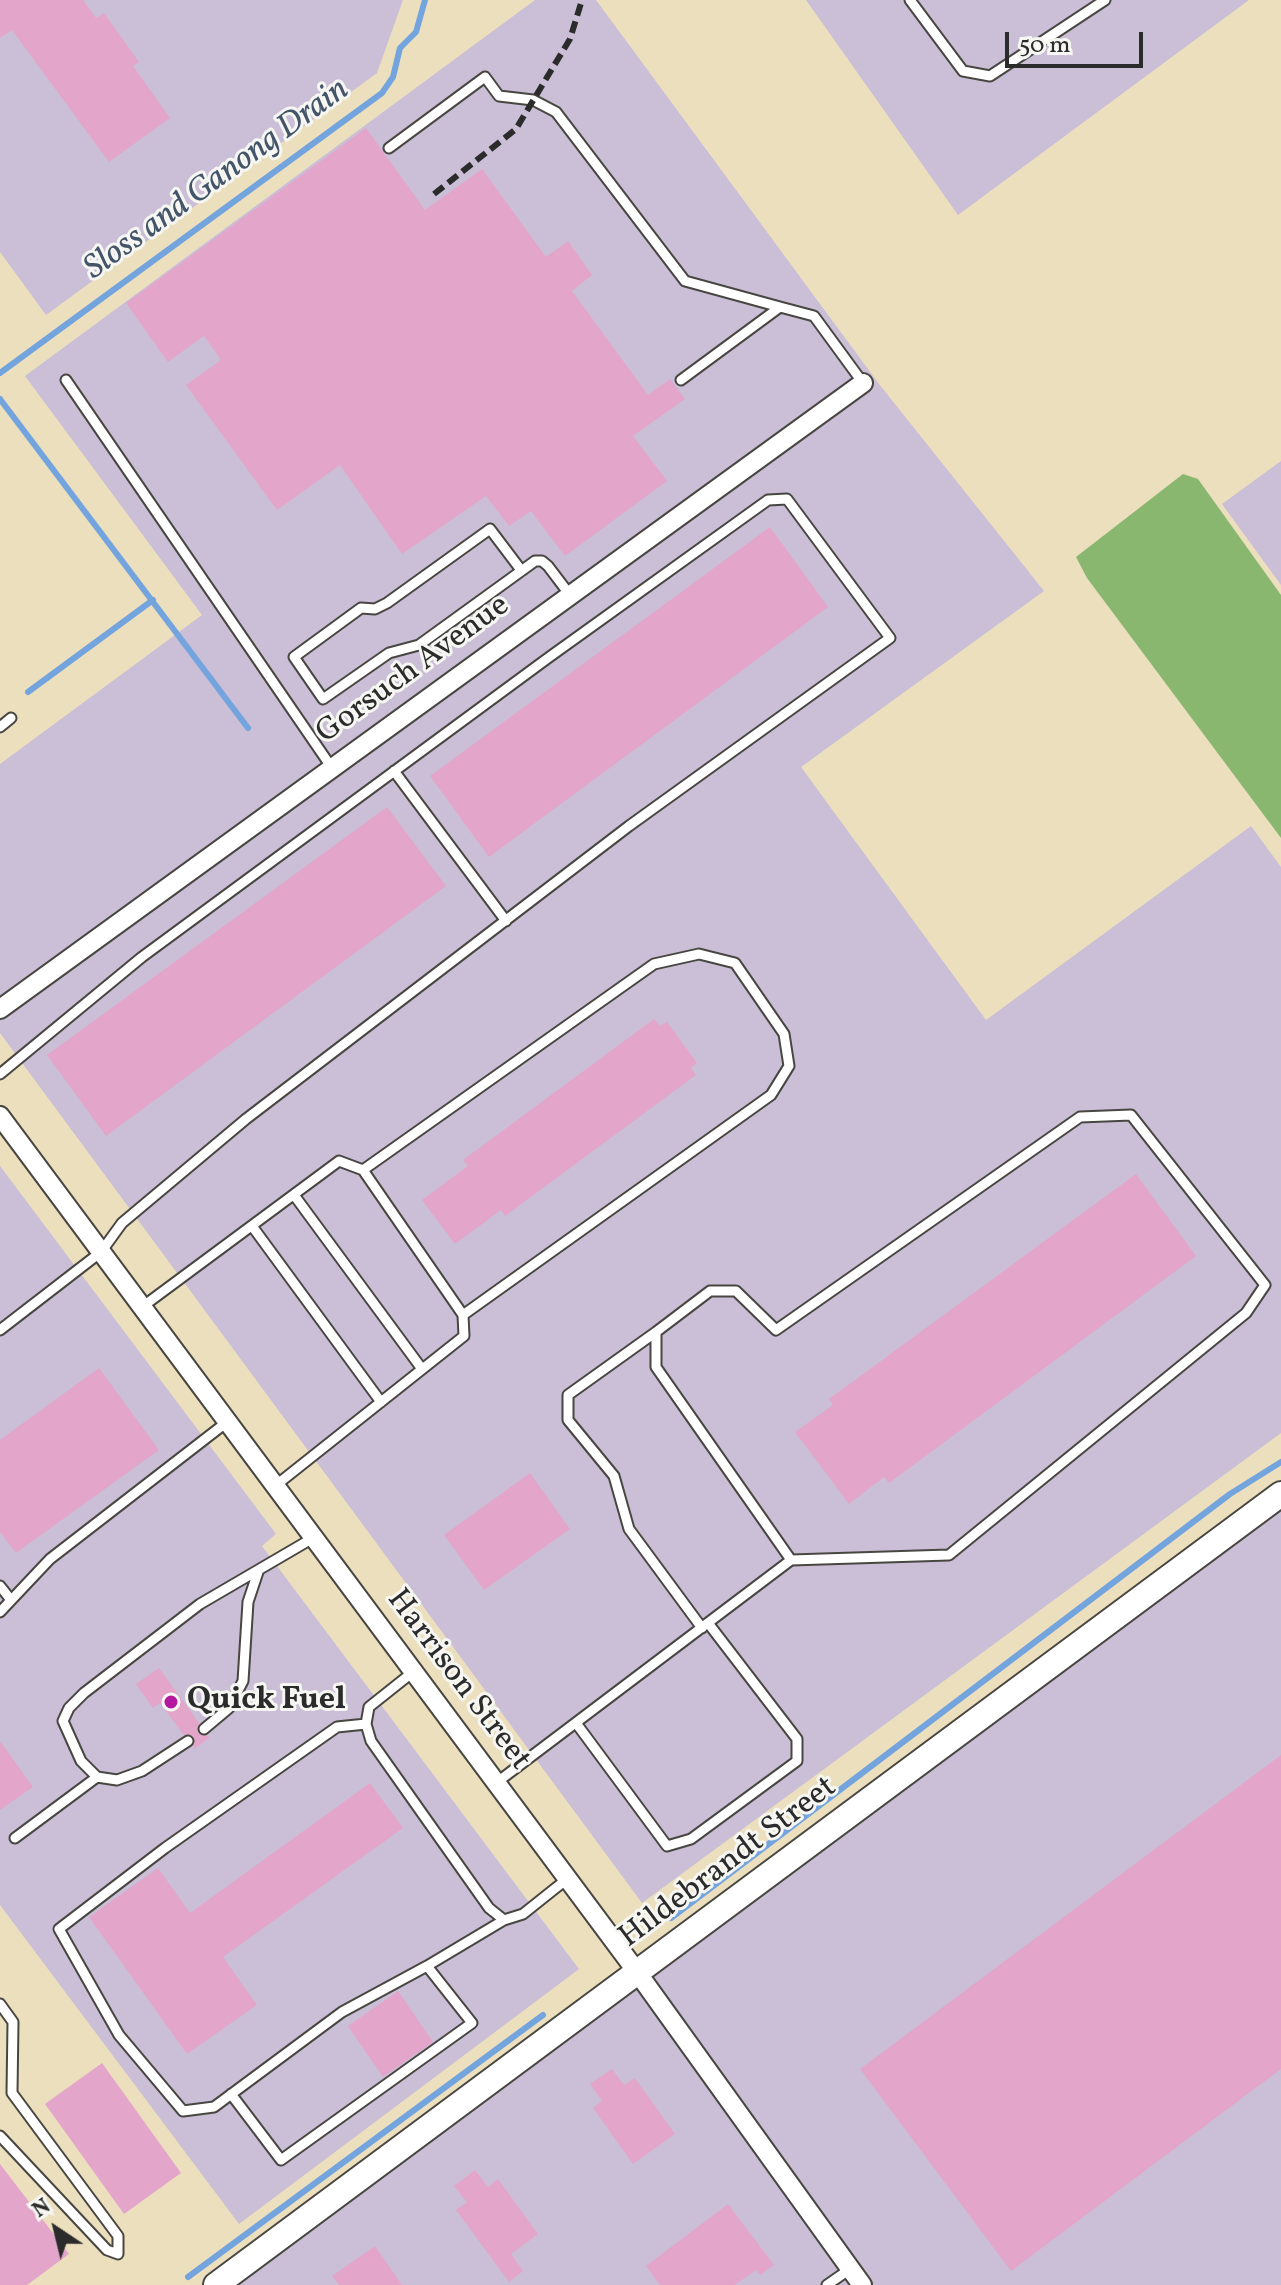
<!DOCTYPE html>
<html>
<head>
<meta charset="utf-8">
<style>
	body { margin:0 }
	#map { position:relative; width:1281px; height:2285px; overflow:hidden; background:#ecdfbe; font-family:Vollkorn,serif }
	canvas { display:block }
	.north { position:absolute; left:16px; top:2189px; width:80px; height:80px; -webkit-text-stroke:6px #f6f6f2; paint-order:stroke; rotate:325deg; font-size:22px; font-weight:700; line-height:32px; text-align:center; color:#2b2b2b }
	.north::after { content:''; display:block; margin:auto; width:28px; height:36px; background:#2b2b2b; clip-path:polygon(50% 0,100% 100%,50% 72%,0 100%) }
	.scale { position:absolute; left:1005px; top:32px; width:138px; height:36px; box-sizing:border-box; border:4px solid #2b2b2b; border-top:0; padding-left:10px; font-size:24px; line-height:28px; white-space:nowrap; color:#2b2b2b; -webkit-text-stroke:6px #f6f6f2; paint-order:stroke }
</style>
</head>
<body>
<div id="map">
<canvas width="1281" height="2285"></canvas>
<div class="north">N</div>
<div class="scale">50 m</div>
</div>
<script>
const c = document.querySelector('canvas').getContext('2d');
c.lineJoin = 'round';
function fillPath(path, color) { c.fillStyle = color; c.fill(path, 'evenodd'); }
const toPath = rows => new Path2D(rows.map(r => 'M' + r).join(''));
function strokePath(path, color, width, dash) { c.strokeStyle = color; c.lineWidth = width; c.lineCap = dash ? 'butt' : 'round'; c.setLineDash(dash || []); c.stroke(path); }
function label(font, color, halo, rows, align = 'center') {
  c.font = font + ' Vollkorn,serif'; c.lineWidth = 6; c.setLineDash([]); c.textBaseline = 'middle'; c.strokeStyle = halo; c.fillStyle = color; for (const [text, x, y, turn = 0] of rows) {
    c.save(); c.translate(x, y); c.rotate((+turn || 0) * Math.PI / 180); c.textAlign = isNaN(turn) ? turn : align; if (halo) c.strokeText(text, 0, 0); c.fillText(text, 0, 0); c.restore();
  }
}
const industrial = toPath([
	[0,0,403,0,377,73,46,315,0,252],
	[535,0,596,0,879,384,1044,591,801,767,986,1020,1251,826,1281,867,1281,1433,642,1903,0,1033,0,764,202,615,25,376],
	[806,0,1249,0,958,215],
	[1281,461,1281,585,1222,504],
	[0,1166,276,1534,262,1546,579,1969,239,2224,0,1905],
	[1281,1506,1281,2285,234,2285]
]);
const forest = toPath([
	[1183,474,1198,479,1281,595,1281,838,1087,578,1076,557]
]);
const stream = toPath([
	[0,373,382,93,393,77,400,48,416,32,425,0],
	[0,399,248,728],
	[28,692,153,600],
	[671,1918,1230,1494,1281,1462],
	[188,2277,543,2015]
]);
const building = toPath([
	[0,0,83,0,96,18,104,13,139,62,133,66,170,118,109,162,12,30,0,38],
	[366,128,425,210,482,169,546,257,568,241,592,275,572,291,648,395,670,379,685,399,633,436,667,481,565,556,531,511,509,526,486,496,402,554,340,465,277,510,186,385,221,360,204,336,168,362,126,303],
	[770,527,828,607,489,857,430,776],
	[387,807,446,886,106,1136,47,1055],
	[654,1019,660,1026,667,1022,697,1063,691,1068,696,1075,505,1216,501,1210,455,1244,422,1200,468,1166,463,1160],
	[1136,1174,1196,1256,889,1483,884,1477,849,1504,795,1432,833,1405,829,1399],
	[99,1368,159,1450,16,1553,0,1532,0,1440],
	[530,1473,570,1529,484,1590,444,1535],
	[159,1668,199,1723,198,1733,210,1737,194,1749,194,1736,184,1735,160,1703,153,1708,136,1684],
	[0,1741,33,1787,0,1810],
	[1281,1755,1281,2069,1011,2271,860,2069],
	[370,1783,403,1828,223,1957,257,2005,187,2054,89,1917,158,1868,190,1913],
	[398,1991,433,2042,383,2077,348,2026],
	[102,2063,181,2173,124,2214,45,2104],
	[612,2069,624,2085,635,2078,675,2134,633,2164,593,2108,602,2101,590,2084],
	[0,2164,69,2254,27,2285,0,2285],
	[475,2170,488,2187,498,2179,538,2234,511,2254,523,2271,509,2282,456,2210,467,2202,454,2186],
	[728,2204,774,2265,760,2275,756,2270,735,2285,660,2285,646,2266],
	[375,2246,402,2285,339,2285,332,2276]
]);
const lane = toPath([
	[910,0,963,71,990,76,1105,0],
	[389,148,485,77,499,96,533,100,556,112,685,281,780,307],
	[66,380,332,768],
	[681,380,780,307,814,316,863,383],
	[521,570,490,529,387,603,375,609,361,608,294,657,323,699,389,653,419,645,535,561,542,561,548,566,570,595],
	[0,727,11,718],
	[394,771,506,921],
	[0,1074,142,957,548,658,768,500,787,499,890,638,629,826,246,1119,122,1223,101,1252,0,1330],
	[363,1170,654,964,699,954,735,963,784,1034,789,1066,771,1095,463,1315],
	[294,1195,422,1369],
	[252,1226,381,1402],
	[142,1307,339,1161,363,1170,463,1315,464,1336,275,1486],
	[656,1332,568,1395,568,1420,614,1476,629,1529,702,1628],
	[0,1586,11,1600],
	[0,1612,50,1559,227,1422],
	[413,1672,369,1707,366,1724,371,1741,489,1908,504,1920,523,1914,567,1879],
	[576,1723,667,1846,691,1839,797,1761,797,1739,708,1623],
	[366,1724,337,1727,165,1848,59,1929,119,2035,183,2111,214,2107,342,2012,427,1966],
	[204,1729,229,1708,243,1681,248,1602,258,1572],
	[188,1741,142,1771,117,1780,97,1777,81,1761,63,1721,69,1708,84,1693,200,1604,313,1538],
	[496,1783,791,1560,949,1555,1246,1313,1265,1285,1131,1115,1080,1117,776,1330,736,1291,710,1291,656,1332,656,1367,791,1560],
	[15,1838,97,1777],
	[0,2004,13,2022,12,2093,118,2236,118,2254,107,2250,0,2136],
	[231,2094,281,2160,472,2023,427,1966,504,1920],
	[827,2285,850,2269]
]);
const street = toPath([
	[0,1009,863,383],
	[0,1116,637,1972,862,2285]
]);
const secondary = toPath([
	[216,2285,1281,1494]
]);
const rail = toPath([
	[434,194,516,129,570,39,582,0]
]);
const markers = [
	[171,1702,8,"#b5179e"]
];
const streetNames = [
	["Gorsuch Avenue",414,671,-36],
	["Harrison Street",457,1681,53],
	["Hildebrandt Street",729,1864,-37]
];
const poiNames = [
	["Quick Fuel",187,1702]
];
const waterNames = [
	["Sloss and Ganong Drain",218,181,-36]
];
fillPath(industrial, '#cabfd6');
fillPath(forest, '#8ab76f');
strokePath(stream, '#73a4de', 6);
fillPath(building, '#e3a6ca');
strokePath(lane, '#484641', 13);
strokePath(street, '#484641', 22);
strokePath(secondary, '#484641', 28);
strokePath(lane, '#fff', 9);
strokePath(street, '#fff', 18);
strokePath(secondary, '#fff', 24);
strokePath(rail, '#2b2b2b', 6, [12, 6]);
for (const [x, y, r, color] of markers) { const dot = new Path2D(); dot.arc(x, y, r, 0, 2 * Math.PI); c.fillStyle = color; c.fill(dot); strokePath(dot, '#f6f6f2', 3); }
label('32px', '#2b2b2b', '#f6f6f2', streetNames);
label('bold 32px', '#2b2b2b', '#f6f6f2', poiNames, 'left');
label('italic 34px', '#44556a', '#f6f6f2', waterNames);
</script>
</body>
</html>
